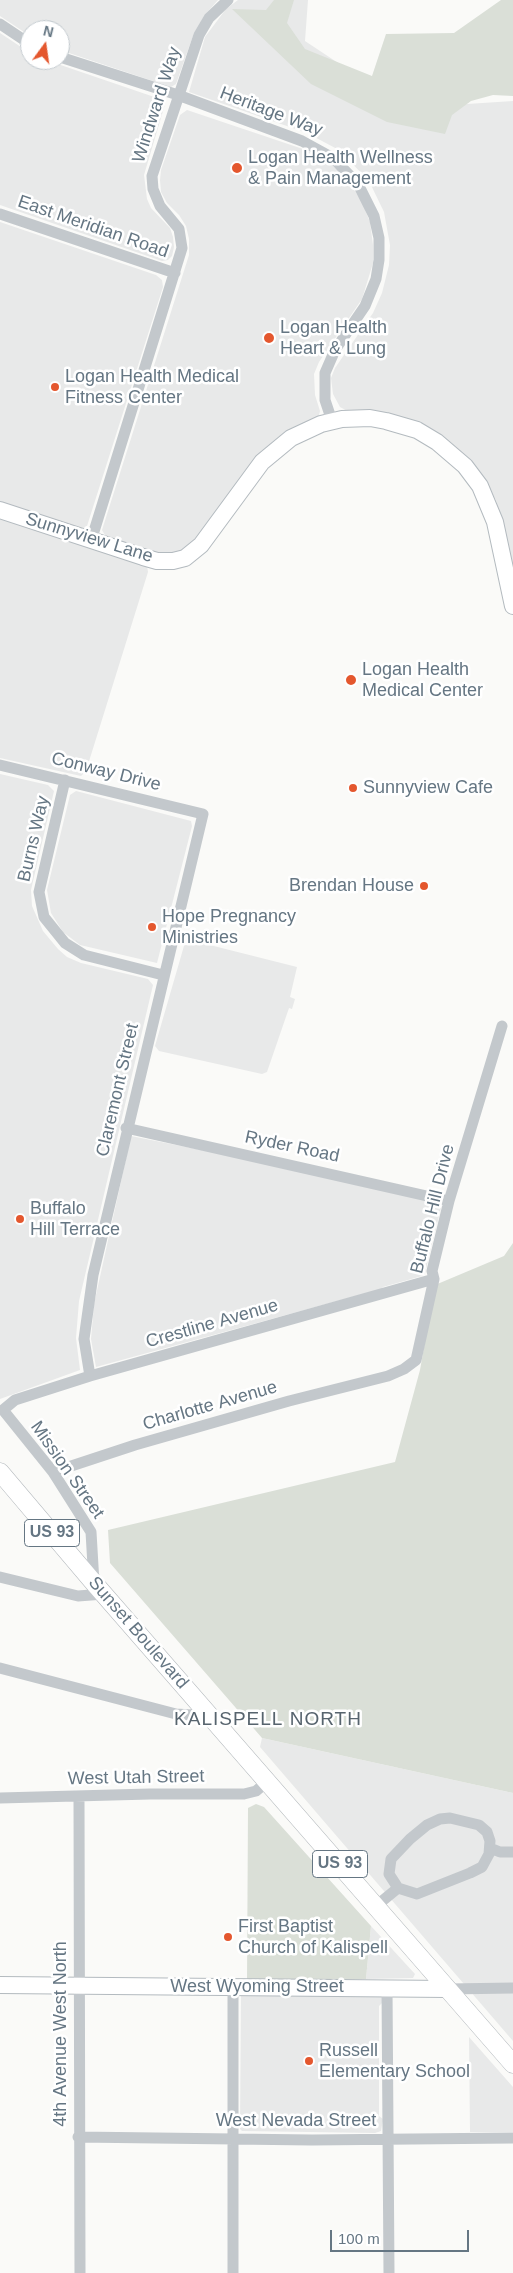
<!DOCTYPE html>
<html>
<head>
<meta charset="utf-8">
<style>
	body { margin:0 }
	#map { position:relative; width:513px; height:2273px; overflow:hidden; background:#fafaf8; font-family:Arial,sans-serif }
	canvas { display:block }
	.north { position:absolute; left:20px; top:20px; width:50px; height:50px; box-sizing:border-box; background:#fff; border:1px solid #c1c8cd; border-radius:50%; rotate:14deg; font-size:14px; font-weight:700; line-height:20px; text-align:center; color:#657683 }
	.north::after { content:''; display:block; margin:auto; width:18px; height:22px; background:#e4572e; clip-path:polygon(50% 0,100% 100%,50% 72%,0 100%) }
	.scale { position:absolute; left:330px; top:2230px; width:139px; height:22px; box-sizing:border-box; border:2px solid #657683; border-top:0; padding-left:6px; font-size:15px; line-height:18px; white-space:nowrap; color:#657683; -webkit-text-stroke:4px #fff; paint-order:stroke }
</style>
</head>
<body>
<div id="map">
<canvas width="513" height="2273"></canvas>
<div class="north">N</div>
<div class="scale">100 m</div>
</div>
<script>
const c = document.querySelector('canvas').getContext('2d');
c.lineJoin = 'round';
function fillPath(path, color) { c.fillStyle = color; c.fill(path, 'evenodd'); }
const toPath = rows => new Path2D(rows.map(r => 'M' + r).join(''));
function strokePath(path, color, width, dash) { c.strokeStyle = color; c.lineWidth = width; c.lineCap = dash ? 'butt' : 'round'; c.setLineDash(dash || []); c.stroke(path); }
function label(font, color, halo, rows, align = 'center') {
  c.font = font + ' Arial,sans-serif'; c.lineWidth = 5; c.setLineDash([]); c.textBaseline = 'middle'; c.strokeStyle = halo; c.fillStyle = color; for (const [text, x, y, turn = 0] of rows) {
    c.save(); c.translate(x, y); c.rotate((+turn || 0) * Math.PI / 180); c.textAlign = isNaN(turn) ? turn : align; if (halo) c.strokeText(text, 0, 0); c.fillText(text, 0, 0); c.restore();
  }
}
const built = toPath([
	[0,0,218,0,204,16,194,33,176,84,171,87,60,50,60,30,30,30,30,36,0,16],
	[238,0,308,0,305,41,406,108,513,101,513,589,510,584,496,500,467,459,422,428,349,412,340,407,333,394,331,378,335,368,373,313,382,293,389,265,390,245,384,212,369,181,339,150,322,141,307,133,189,92,205,37,226,9],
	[0,33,30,53,30,60,46,60,166,101,144,175,147,199,151,208,170,228,173,237,174,247,172,256,168,260,162,261,0,205],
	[187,110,303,149,319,156,337,169,352,186,362,202,370,222,373,245,373,263,362,299,319,362,314,374,315,395,320,411,318,419,294,429,272,443,253,460,194,543,187,549,174,554,158,554,106,537,102,530,189,255,189,239,186,226,179,215,167,203,161,192,160,180,161,170,180,115],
	[0,222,156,275,162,280,163,287,87,526,81,530,0,503],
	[0,517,147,566,148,572,86,771,81,776,0,758],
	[0,774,48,785,54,791,31,890,32,906,43,931,58,949,67,957,81,963,148,979,153,985,79,1301,76,1338,80,1370,0,1399],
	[76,791,191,821,192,826,157,963,80,945,63,932,51,913,47,890,70,795],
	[186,939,297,967,290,997,295,999,292,1009,289,1008,267,1072,262,1074,159,1051,155,1046],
	[131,1136,337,1177,442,1204,425,1273,422,1276,383,1287,381,1289,96,1367,91,1339,94,1304],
	[262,1738,513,1793,513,2041,260,1747],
	[371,1926,415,1974,413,1978,366,1979],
	[376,1991,383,1997,382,2003,379,2006,379,2116,383,2119,381,2131,375,2133,242,2131,240,2129,241,1994],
	[469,2037,513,2087,513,2132,470,2132]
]);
const green = toPath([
	[274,0,294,0,287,23,305,49,372,76,386,34,454,33,501,0,513,0,513,96,493,95,471,101,452,115,445,134,387,122,311,84,232,9,266,10],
	[513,1243,513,1793,262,1738,110,1563,108,1530,395,1462,420,1370,435,1285,504,1256],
	[256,1804,264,1807,371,1926,366,1979,247,1981,248,1808]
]);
const street = toPath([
	[0,24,30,44],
	[60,57,178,95,302,141,333,158,358,184,374,216,379,238,379,260,376,279,365,306,335,350,325,373,325,400,332,421],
	[0,214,175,273],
	[91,541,182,248,179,229,160,206,153,189,152,176,199,35,209,18,228,0],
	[0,765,203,814,93,1275,84,1339,90,1376],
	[65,780,39,892,44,917,65,943,84,955,163,975],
	[126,1128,449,1201],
	[53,1472,135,1445,289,1401,388,1376,404,1369,416,1360,434,1279,432,1271,449,1201,502,1026],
	[0,1577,78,1596,104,1594],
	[94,1583,91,1532,53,1472,3,1410,15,1400,90,1376,434,1279],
	[0,1668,176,1714,192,1715,204,1707],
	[79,1796,80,2273],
	[0,1798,150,1794,244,1794,256,1791,268,1781],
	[490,1848,500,1852,513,1852],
	[376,1906,398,1888,417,1894,470,1873,482,1867,489,1854,490,1841,487,1832,479,1825,450,1818,440,1819,427,1825,410,1839,391,1859,389,1874,398,1888],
	[233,1987,233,2273],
	[387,1988,389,2273],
	[448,1989,513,1988],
	[78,2137,312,2140,513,2138]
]);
const secondary = toPath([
	[0,510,143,557,157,561,173,561,185,558,201,545,262,462,291,438,321,424,342,419,370,418,386,421,417,430,437,442,465,466,480,486,495,522,513,606],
	[0,1985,448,1989]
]);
const primary = toPath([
	[0,1472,94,1583,513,2064]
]);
const markers = [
	[237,168,6,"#e4572e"],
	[269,338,6,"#e4572e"],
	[55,387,5,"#e4572e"],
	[351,680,6,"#e4572e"],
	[353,788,5,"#e4572e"],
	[424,886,5,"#e4572e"],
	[152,927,5,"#e4572e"],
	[20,1219,5,"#e4572e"],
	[228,1937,5,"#e4572e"],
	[309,2061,5,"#e4572e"]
];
const shields = [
	[52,1533,55],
	[340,1864,55]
];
const shieldNames = [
	["US 93",52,1533],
	["US 93",340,1864]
];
const streetNames = [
	["Windward Way",157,105,-72],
	["Heritage Way",271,112,21],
	["East Meridian Road",93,227,19],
	["Sunnyview Lane",89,538,17],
	["Conway Drive",106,772,14],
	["Burns Way",34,839,-77],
	["Claremont Street",118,1090,-77],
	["Ryder Road",292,1147,12],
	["Buffalo Hill Drive",433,1209,-76],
	["Crestline Avenue",212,1324,-16],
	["Charlotte Avenue",210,1406,-16],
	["Mission Street",67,1470,55],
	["Sunset Boulevard",138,1633,49],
	["West Utah Street",136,1778,-1],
	["West Wyoming Street",257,1987],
	["4th Avenue West North",61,2034,-90],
	["West Nevada Street",296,2121]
];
const poiNames = [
	["Logan Health Wellness",248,158],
	["& Pain Management",248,179],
	["Logan Health",280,328],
	["Heart & Lung",280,349],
	["Logan Health Medical",65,377],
	["Fitness Center",65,398],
	["Logan Health",362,670],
	["Medical Center",362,691],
	["Sunnyview Cafe",363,788],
	["Brendan House",414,886,"right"],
	["Hope Pregnancy",162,917],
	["Ministries",162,938],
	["Buffalo",30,1209],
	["Hill Terrace",30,1230],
	["First Baptist",238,1927],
	["Church of Kalispell",238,1948],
	["Russell",319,2051],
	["Elementary School",319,2072]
];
const neighbourhoodNames = [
	["KALISPELL NORTH",268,1720]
];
fillPath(built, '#e8e9e9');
fillPath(green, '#dadfd7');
strokePath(secondary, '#b3babf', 18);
strokePath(primary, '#b5babe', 19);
strokePath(street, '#c3c8cc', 11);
strokePath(secondary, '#fff', 16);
strokePath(primary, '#fff', 18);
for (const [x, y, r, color] of markers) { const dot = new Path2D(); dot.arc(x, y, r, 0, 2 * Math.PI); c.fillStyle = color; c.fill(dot); strokePath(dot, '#fff', 2); }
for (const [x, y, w] of shields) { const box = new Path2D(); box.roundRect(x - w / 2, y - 13.5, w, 27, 4); c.fillStyle = '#fff'; c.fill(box); strokePath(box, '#657683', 1); }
label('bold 16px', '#657683', null, shieldNames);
label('18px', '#657683', '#fff', streetNames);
label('18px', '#657683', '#fff', poiNames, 'left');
c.letterSpacing = '1px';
label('19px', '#57646e', '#fff', neighbourhoodNames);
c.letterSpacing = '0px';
</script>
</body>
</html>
